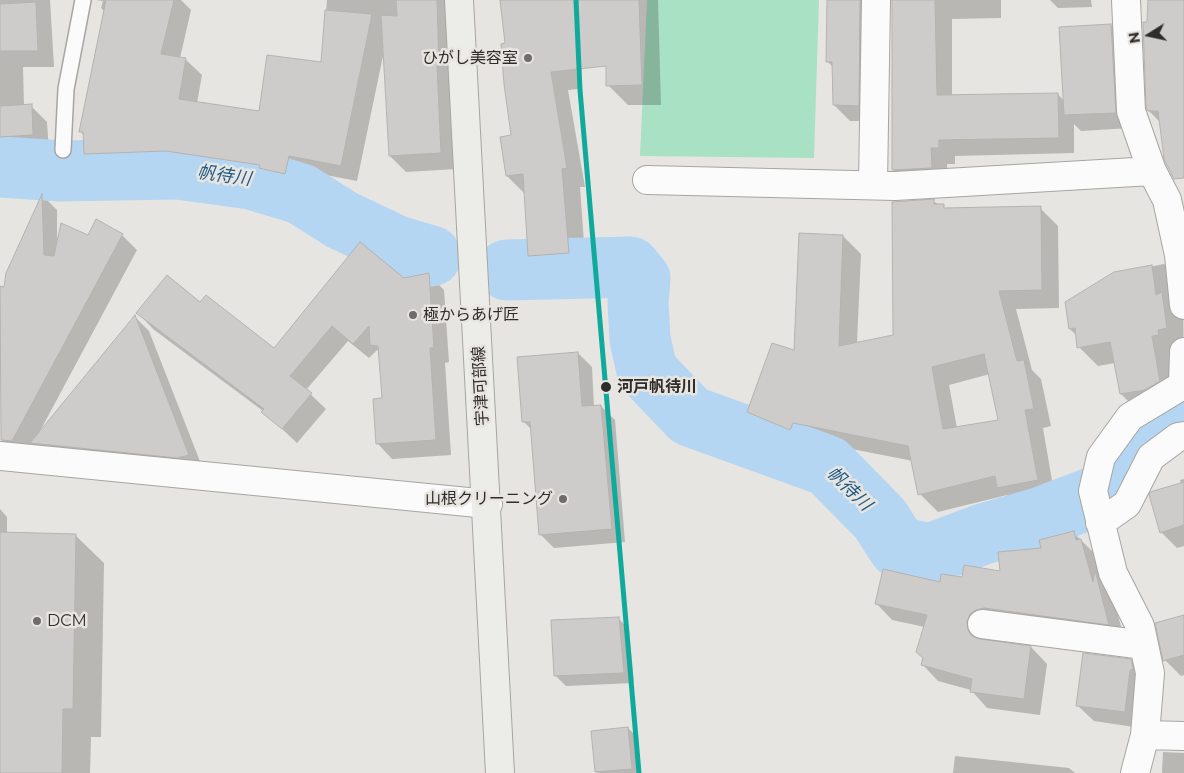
<!DOCTYPE html>
<html>
<head>
<meta charset="utf-8">
<style>
	body { margin:0 }
	#map { position:relative; width:1184px; height:773px; overflow:hidden; background:#e7e5e2; font-family:Montserrat,sans-serif }
	canvas { display:block }
	.north { position:absolute; left:1124px; top:10px; width:50px; height:50px; -webkit-text-stroke:4px #e8e5e1; paint-order:stroke; rotate:260deg; font-size:14px; font-weight:700; line-height:20px; text-align:center; color:#2e2d2b }
	.north::after { content:''; display:block; margin:auto; width:18px; height:22px; background:#2e2d2b; clip-path:polygon(50% 0,100% 100%,50% 72%,0 100%) }
</style>
</head>
<body>
<div id="map">
<canvas width="1184" height="773"></canvas>
<div class="north">N</div>
</div>
<script>
const c = document.querySelector('canvas').getContext('2d');
c.lineJoin = 'round';
function fillPath(path, color) { c.fillStyle = color; c.fill(path, 'evenodd'); }
const toPath = rows => new Path2D(rows.map(r => 'M' + r).join(''));
function strokePath(path, color, width, dash) { c.strokeStyle = color; c.lineWidth = width; c.lineCap = dash ? 'butt' : 'round'; c.setLineDash(dash || []); c.stroke(path); }
function label(font, color, halo, rows, align = 'center') {
  c.font = font + ' Montserrat,"Noto Sans JP",sans-serif'; c.lineWidth = 5; c.setLineDash([]); c.textBaseline = 'middle'; c.strokeStyle = halo; c.fillStyle = color; for (const [text, x, y, turn = 0] of rows) {
    c.save(); c.translate(x, y); c.rotate((+turn || 0) * Math.PI / 180); c.textAlign = isNaN(turn) ? turn : align; if (halo) c.strokeText(text, 0, 0); c.fillText(text, 0, 0); c.restore();
  }
}
const green = toPath([
	[647,0,819,0,814,158,640,156]
]);
const shadow = toPath([
	[0,0,50,0,54,67,23,67,24,106,31,106,47,122,49,151,41,151,42,169,0,170],
	[96,0,181,0,191,10,180,58,185,59,202,75,197,103,260,113,322,64,327,0,451,0,457,169,406,172,390,156,384,51,357,181,305,171,301,189,277,184,273,180,184,166,101,169,85,153,84,136,81,132,105,12,101,8,103,1],
	[513,0,571,0,578,89,568,90,585,187,580,187,586,271,548,274,530,255,526,195,507,176,512,136,506,44],
	[604,0,658,0,661,105,628,105,608,85],
	[827,0,1001,0,1001,18,952,19,952,96,1058,94,1064,101,1111,25,1127,42,1131,128,1081,131,1074,124,1074,153,955,156,955,164,947,164,948,184,909,186,893,170,893,0,885,2,874,121,850,121,834,105,833,67,827,61],
	[1050,0,1091,0,1092,7,1058,8],
	[1149,0,1184,0,1184,177,1161,123,1149,111],
	[43,196,57,210,57,242,88,236,122,235,137,250,39,433,135,317,149,331,203,469,46,457,33,444,27,456,17,455,2,440,5,333,0,333,0,287,5,288,7,274],
	[933,201,946,209,1040,208,1058,226,1059,308,1016,309,1032,370,1041,379,1051,426,1043,428,1055,498,1016,505,1007,495,938,512,920,494,913,461,811,441,808,448,767,430,749,412,795,351,843,236,861,254,857,343,895,336],
	[990,374,1000,421,957,428,949,385],
	[1164,264,1183,284,1184,397,1140,413,1121,394,1115,363,1098,366,1079,347,1077,336,1070,329,1114,274],
	[428,274,444,290,449,362,445,363,451,455,392,459,377,443,383,399,380,353,377,350,369,358,348,341,306,390,326,409,297,443,263,411,153,329,138,313,201,304,275,349,403,280],
	[578,353,592,367,594,407,601,406,615,420,625,542,554,548,540,534,532,430,524,422],
	[1184,479,1184,546,1177,548,1161,532,1181,484,1180,480],
	[0,509,7,517,7,533,75,535,104,563,101,737,91,737,90,773,0,773],
	[1073,532,1097,556,1110,588,1125,640,986,630,982,638,983,641,1031,647,1047,664,1040,715,987,708,971,690,938,681,922,664,925,627,892,620,876,603,941,584,1002,572],
	[1184,617,1184,675,1181,676,1165,660],
	[618,618,629,629,634,683,566,686,556,676],
	[1130,660,1147,677,1141,728,1094,721,1077,705],
	[628,728,636,736,639,773,598,773,596,771],
	[1163,752,1184,753,1184,773,1162,773],
	[955,756,1069,768,1075,773,953,773]
]);
const river = toPath([
	[0,167,61,171,178,169,251,179,301,194,342,220,397,246,431,256],
	[507,270,630,267,640,279,638,303,640,339,647,371,690,416,828,466,880,519,898,547,930,554,983,534,1042,517,1102,494,1150,426,1184,410]
]);
const building = toPath([
	[106,0,174,0,161,54,186,58,179,99,259,111,267,55,321,62,325,10,372,14,341,166,289,156,285,174,259,168,260,165,166,151,84,154,83,132,79,132,106,0],
	[396,0,437,0,439,66,437,66,441,153,389,156,381,15,397,16,396,0],
	[500,0,639,0,642,85,606,86,606,66,551,72,567,168,562,169,569,253,528,256,523,174,506,176,500,137,511,135,504,84,501,44,505,43,500,0],
	[827,0,860,0,859,106,833,105,832,62,826,62,827,0],
	[892,0,935,0,937,95,1058,93,1059,138,939,140,939,148,931,148,932,168,892,170,892,0],
	[1148,0,1184,0,1184,178,1174,179,1164,159,1158,111,1148,111,1146,108,1143,22,1147,22,1148,0],
	[36,2,38,51,0,51,0,4,36,2],
	[1111,24,1116,113,1064,115,1059,27,1111,24],
	[32,104,33,135,0,137,0,106,32,104],
	[42,194,44,255,54,256,61,223,88,235,96,219,123,234,12,441,1,440,0,286,4,287,6,273,42,194],
	[934,199,934,204,944,204,944,208,1041,206,1042,290,999,291,1017,361,1024,360,1034,409,1025,410,1038,480,997,488,995,476,918,495,908,446,793,423,790,430,747,412,772,343,794,350,799,233,843,235,839,346,893,335,892,202,934,199],
	[984,354,998,420,943,429,932,367,984,354],
	[360,242,404,278,429,273,434,348,430,348,436,440,376,444,373,399,382,398,378,346,370,345,369,326,353,344,332,326,290,376,312,393,282,429,261,412,264,409,136,313,167,275,200,302,206,295,274,348,360,242],
	[1152,265,1156,295,1162,292,1167,328,1158,330,1159,335,1152,336,1160,381,1145,390,1120,394,1110,342,1077,348,1075,328,1069,329,1065,302,1114,272,1152,265],
	[135,315,189,455,177,458,30,443,135,315],
	[578,352,582,406,601,405,612,529,539,535,530,422,522,422,517,357,578,352],
	[1184,482,1184,525,1160,533,1149,495,1150,492,1184,482],
	[1074,531,1076,540,1081,539,1093,582,1095,570,1109,625,984,608,976,610,970,614,967,622,968,630,972,636,980,639,1031,646,1024,699,970,692,972,679,921,665,923,658,916,652,927,615,875,604,883,569,940,582,941,574,962,577,964,565,1000,571,998,552,1041,548,1039,540,1074,531],
	[0,532,76,534,73,709,63,709,62,773,0,773,0,532],
	[1184,615,1184,655,1163,661,1155,623,1184,615],
	[619,617,624,673,554,676,551,620,619,617],
	[1083,653,1131,659,1133,669,1130,670,1125,712,1076,706,1083,653],
	[628,727,632,769,595,772,591,731,628,727]
]);
const lane = toPath([
	[63,150,66,89,83,0]
]);
const street = toPath([
	[1126,0,1131,111,1152,171,1167,200,1179,255,1184,305],
	[647,180,895,186,1152,171],
	[873,184,876,0],
	[0,456,488,504],
	[1100,523,1127,504,1151,457,1178,437,1184,436],
	[982,624,1144,645],
	[1145,735,1184,736],
	[1135,773,1145,735,1150,673,1140,626,1113,573,1093,491,1101,457,1130,417,1183,385,1184,352]
]);
const secondary = toPath([
	[459,0,500,773]
]);
const rail1 = toPath([
	[576,0,580,90,639,773]
]);
const markers = [
	[528,58,5,"#6f6d6b"],
	[413,315,5,"#6f6d6b"],
	[606,387,6,"#2e2d2b"],
	[563,499,5,"#6f6d6b"],
	[37,621,5,"#6f6d6b"]
];
const poiNames = [
	["ひがし美容室",518,58],
	["極からあげ匠",423,315,"left"],
	["山根クリーニング",553,499],
	["DCM",47,621,"left"]
];
const streetNames = [
	["宇津可部線",481,386,-93]
];
const stopNames = [
	["河戸帆待川",617,387]
];
const waterNames = [
	["帆待川",224,176,8],
	["帆待川",849,489,44]
];
fillPath(green, '#a9e1c5');
fillPath(shadow, '#0003');
strokePath(river, '#b4d6f2', 61);
fillPath(building, '#ceccca');
strokePath(building, '#b4b3b0', 1);
strokePath(lane, '#a6a5a2', 18);
strokePath(street, '#a6a5a2', 30);
strokePath(secondary, '#a6a5a2', 30);
strokePath(lane, '#fbfbfb', 15);
strokePath(street, '#fbfbfb', 28);
strokePath(secondary, '#ecede8', 28);
strokePath(rail1, '#0faa9c', 5);
for (const [x, y, r, color] of markers) { const dot = new Path2D(); dot.arc(x, y, r, 0, 2 * Math.PI); c.fillStyle = color; c.fill(dot); strokePath(dot, '#e8e5e1', 2); }
label('16px', '#2e2d2b', '#e8e5e1', poiNames, 'right');
label('16px', '#2e2d2b', '#e8e5e1', streetNames);
label('bold 16px', '#2e2d2b', '#e8e5e1', stopNames, 'left');
label('italic 18px', '#1c5b88', '#e8e5e1', waterNames);
</script>
</body>
</html>
